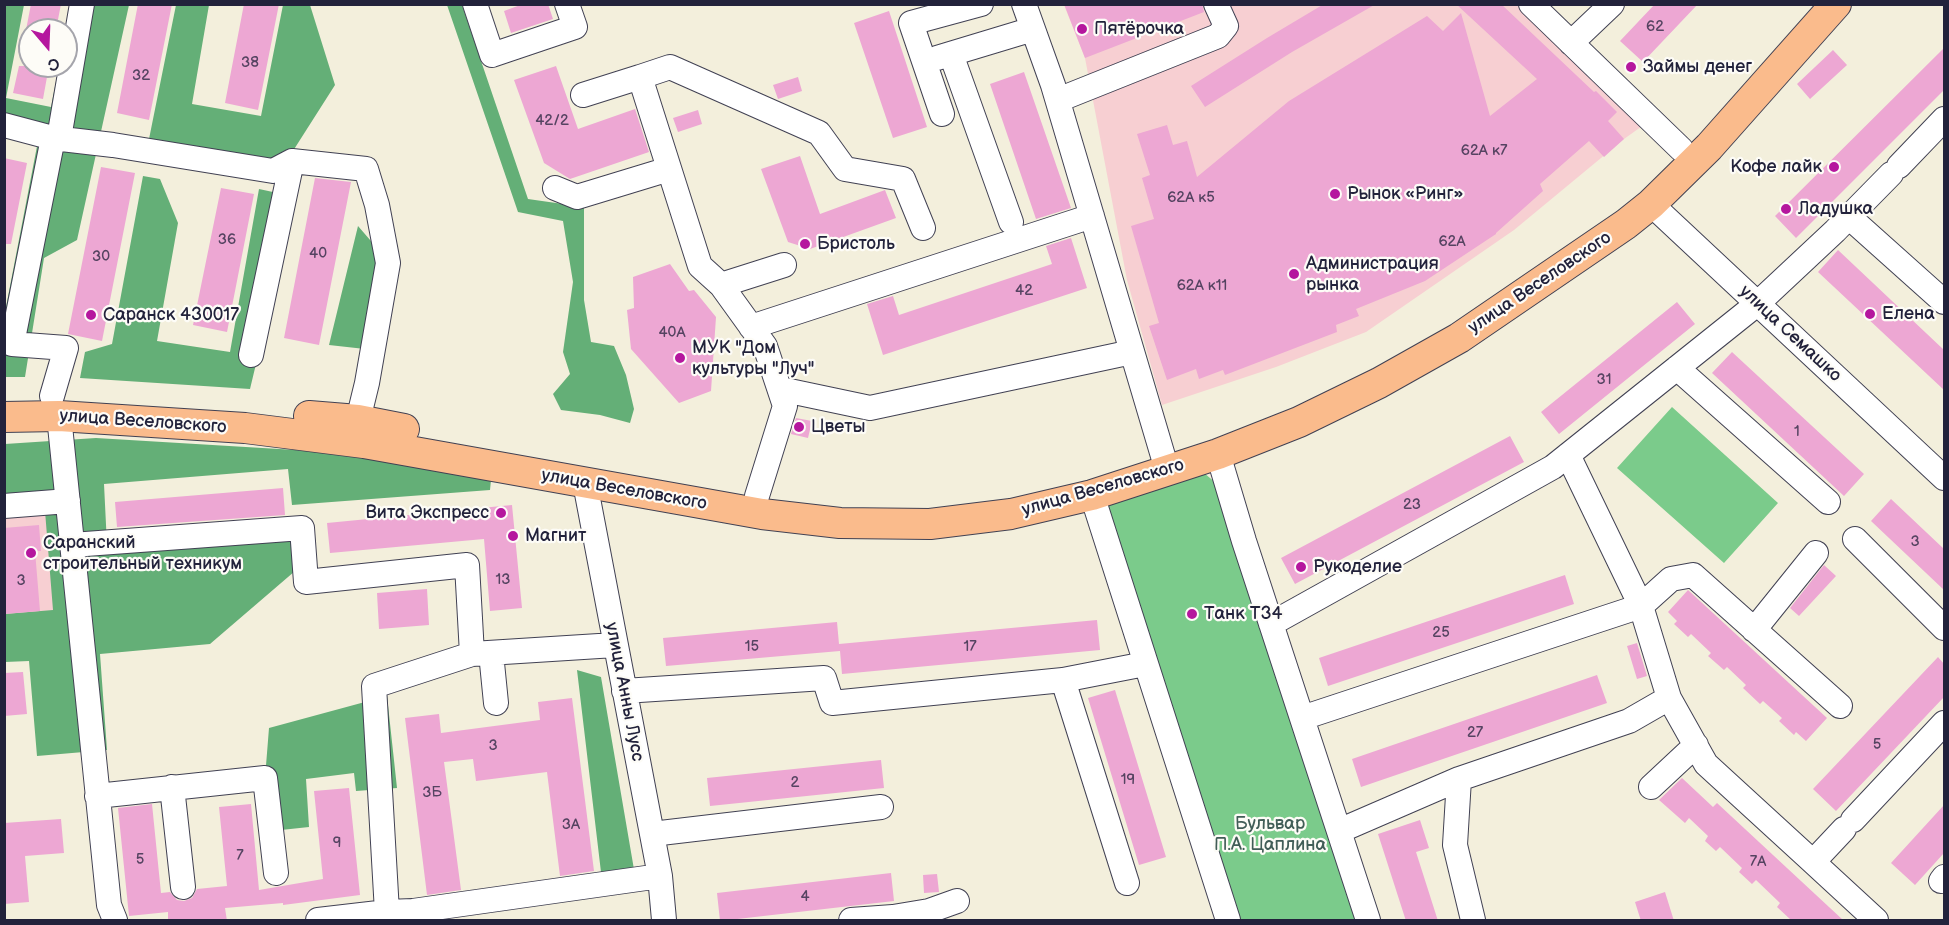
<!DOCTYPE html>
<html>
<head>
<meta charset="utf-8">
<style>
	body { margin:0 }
	#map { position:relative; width:1949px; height:925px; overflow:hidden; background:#f3efdc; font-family:"Balsamiq Sans",sans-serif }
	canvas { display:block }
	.frame { position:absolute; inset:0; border:6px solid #22223b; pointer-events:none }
	.north { position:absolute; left:18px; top:18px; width:60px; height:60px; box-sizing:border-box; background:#fdfcf7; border:2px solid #a5a5ac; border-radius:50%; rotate:161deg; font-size:16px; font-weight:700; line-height:24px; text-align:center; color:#22223b }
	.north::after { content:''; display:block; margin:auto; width:21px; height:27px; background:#b5179e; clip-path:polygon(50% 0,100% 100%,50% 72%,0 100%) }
</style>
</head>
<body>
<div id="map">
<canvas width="1949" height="925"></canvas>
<div class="frame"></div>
<div class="north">С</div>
</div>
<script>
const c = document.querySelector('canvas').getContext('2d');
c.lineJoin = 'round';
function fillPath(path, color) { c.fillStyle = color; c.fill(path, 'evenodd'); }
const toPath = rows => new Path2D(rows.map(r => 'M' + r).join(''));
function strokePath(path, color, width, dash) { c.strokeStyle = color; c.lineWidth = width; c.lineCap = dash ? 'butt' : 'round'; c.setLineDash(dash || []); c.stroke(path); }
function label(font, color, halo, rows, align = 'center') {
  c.font = font + ' "Balsamiq Sans",sans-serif'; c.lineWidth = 4.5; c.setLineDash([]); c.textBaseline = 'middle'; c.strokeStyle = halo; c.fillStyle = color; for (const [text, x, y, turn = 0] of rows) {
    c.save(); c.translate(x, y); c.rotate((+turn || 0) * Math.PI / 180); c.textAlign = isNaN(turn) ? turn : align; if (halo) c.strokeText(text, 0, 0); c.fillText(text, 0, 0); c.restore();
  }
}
const built = toPath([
	[1064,5,1525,5,1652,119,1624,139,1514,230,1366,332,1276,367,1162,405,1127,280,1085,58],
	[53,475,63,628,5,632,5,478]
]);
const green = toPath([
	[1672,407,1778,503,1724,563,1617,468],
	[1204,473,1216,483,1360,920,1237,920,1108,518,1108,505]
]);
const forest = toPath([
	[5,5,24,5,6,98,51,107,71,5,129,5,77,240,44,258,25,377,4,377,5,312,38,141,5,132],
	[176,5,209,5,192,104,261,116,283,5,310,5,335,85,284,165,148,144],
	[447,5,462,5,528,199,584,207,584,300,591,342,614,346,626,375,634,409,630,423,600,415,561,410,553,394,570,374,563,352,573,282,563,221,518,212],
	[143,176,160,179,178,223,157,341,230,352,259,189,296,197,250,389,80,378,85,352,112,344],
	[358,226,383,255,365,349,329,345],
	[96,438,329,452,491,480,490,490,292,505,288,469,104,484,107,545,313,527,316,553,210,644,100,654,107,750,37,756,29,661,5,662,5,614,53,610,45,511,5,513,5,444],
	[577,670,601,677,637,887,603,889],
	[387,696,397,788,356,791,354,773,306,779,309,827,281,830,265,778,269,728]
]);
const building = toPath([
	[31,4,61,4,56,30,26,30],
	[138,4,172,4,149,120,117,113],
	[244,4,279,4,258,110,225,103],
	[523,4,548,4,553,19,511,33,504,11],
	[1064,4,1202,4,1204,12,1085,58],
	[1324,4,1376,4,1292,52,1205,107,1191,86,1267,38],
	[1456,4,1501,4,1594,92,1596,91,1617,112,1608,121,1624,139,1604,157,1589,141,1540,184,1543,191,1496,233,1496,234,1425,281,1356,309,1359,316,1336,325,1337,332,1225,375,1223,370,1199,379,1196,369,1167,380,1149,326,1159,323,1131,226,1154,219,1142,178,1150,175,1137,134,1167,125,1173,145,1187,141,1197,177,1289,101,1427,16,1443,31,1461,13,1490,116,1537,79],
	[1655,4,1698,4,1643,62,1620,41],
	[889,11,927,127,893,138,854,23],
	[1944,48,1944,90,1796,238,1775,216],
	[1833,50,1847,65,1810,99,1797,84],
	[19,66,49,66,43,99,13,93],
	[556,66,578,129,635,109,649,152,570,179,544,163,514,80],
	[1024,72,1071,208,1036,219,990,84],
	[798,77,802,91,778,99,773,85],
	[698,110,702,124,678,132,673,118],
	[800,156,820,214,885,190,896,218,810,249,788,242,761,169],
	[4,158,27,163,11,244,4,244],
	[101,167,135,173,102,341,68,334],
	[315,178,351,182,319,345,284,338],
	[221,188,254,194,227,332,193,325],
	[1071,238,1087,288,883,355,867,304,893,296,899,315,1052,264,1046,246],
	[1838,250,1944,350,1944,390,1818,272],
	[670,264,689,291,694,290,716,317,711,391,679,403,631,349,627,310,634,308,633,277],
	[1677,302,1695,324,1559,434,1541,412],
	[1732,352,1864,474,1844,496,1712,373],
	[796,418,812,421,808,438,791,434],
	[1510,436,1524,462,1295,584,1281,558],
	[283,488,285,515,117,527,115,502],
	[1891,499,1944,549,1944,590,1871,521],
	[512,505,522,608,490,611,484,539,330,553,327,523],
	[39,525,41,551,35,551,40,611,4,614,4,528],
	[1824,565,1836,576,1799,616,1790,608],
	[1565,575,1574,604,1328,686,1319,658],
	[427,589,429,625,379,629,377,593],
	[1688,590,1827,718,1806,741,1796,732,1794,735,1779,721,1782,718,1763,701,1760,704,1743,688,1746,685,1727,667,1724,670,1708,656,1711,653,1691,634,1688,637,1674,624,1677,621,1668,612],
	[1097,620,1100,650,842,674,840,651,666,666,663,638,837,622,839,644],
	[1637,643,1647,676,1637,679,1627,646],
	[1938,657,1944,664,1944,697,1836,811,1813,789],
	[23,672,27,714,4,716,4,673],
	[1597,675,1607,703,1361,787,1352,759],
	[1115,690,1166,857,1139,865,1088,698],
	[572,698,594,871,560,876,547,772,476,781,473,759,444,762,461,890,427,895,405,718,439,714,441,733,540,720,538,702],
	[881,760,884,788,710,806,707,778],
	[1682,778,1713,807,1717,803,1843,920,1791,920,1777,907,1780,903,1756,880,1752,884,1739,872,1742,868,1720,847,1716,851,1705,841,1708,836,1689,818,1685,823,1659,800],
	[349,788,360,895,283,905,283,903,225,908,227,921,168,921,168,912,129,916,118,808,152,804,161,893,170,892,177,900,184,901,192,898,197,889,227,886,219,807,251,804,259,890,323,879,314,791],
	[1944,805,1944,853,1915,885,1891,863],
	[61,819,64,853,25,856,29,902,4,904,4,823],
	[1420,820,1429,848,1416,852,1438,921,1406,921,1378,834],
	[891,873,894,901,720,921,717,893],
	[937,874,939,892,924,893,923,875],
	[1665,892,1674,921,1641,921,1635,902]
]);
const minor = toPath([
	[475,4,492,55,575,27,567,4],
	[1024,4,1053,85,1163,456],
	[1531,4,1681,149],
	[1571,43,1612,4],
	[951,54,1011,222],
	[937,58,1033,29],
	[640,77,670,67,819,133,845,169,903,179,923,228],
	[583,95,640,77,700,266,721,285,765,346,785,406,757,496],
	[1058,100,1218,36,1226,26,1216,4],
	[942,114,911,23,981,4],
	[4,125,53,138],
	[59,138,82,4],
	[1899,166,1944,119],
	[555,188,577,197,669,169],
	[1651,204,1944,478],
	[1849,217,1944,302],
	[721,285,784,265],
	[751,327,1092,216],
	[251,355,292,161],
	[1677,368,1828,502],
	[780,389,870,408,1132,352],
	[52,396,66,348,12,344,53,138,113,145,273,171,292,161,366,169,377,205,388,263,367,383,358,420],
	[59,416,109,905,115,920],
	[1218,454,1244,541,1368,920],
	[585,483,660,876,664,920],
	[1092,495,1228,920],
	[4,506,68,501],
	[1855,539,1944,628],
	[72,545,302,528,306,582,467,565,472,654,615,645],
	[1271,624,1553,467,1757,304,1835,231,1891,174],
	[1754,630,1816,553],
	[491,653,496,703],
	[1063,680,1127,883],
	[624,691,824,678,832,703,1063,680,1145,664],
	[1840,706,1693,575,1671,579,1641,606,1669,698,1706,764,1813,862,1844,829],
	[1302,718,1641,606,1568,455],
	[172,787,183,887],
	[1651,787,1696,745],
	[97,796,265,778,276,873],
	[1853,820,1944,723],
	[1339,831,1459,779],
	[652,834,881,807],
	[1813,862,1876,920],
	[1941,881,1944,877],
	[387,912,374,686,472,654],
	[318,920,387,912,413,911,660,876],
	[851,920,893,917,929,911,957,901],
	[1473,920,1455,845,1459,779,1629,721,1669,698]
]);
const major = toPath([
	[309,416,358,420,404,429],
	[4,417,59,416,245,428,364,443,762,514,840,523,930,524,1011,514,1092,495,1218,454,1299,422,1379,383,1459,338,1626,224,1651,204,1709,147,1836,4]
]);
const markers = [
	[1082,29,6,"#b5179e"],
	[1631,67,6,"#b5179e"],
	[1834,167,6,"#b5179e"],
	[1335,194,6,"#b5179e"],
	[1786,209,6,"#b5179e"],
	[805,244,6,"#b5179e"],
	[1294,274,6,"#b5179e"],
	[1870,314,6,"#b5179e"],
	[91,315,6,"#b5179e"],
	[680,358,6,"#b5179e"],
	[799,427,6,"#b5179e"],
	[501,513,6,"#b5179e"],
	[513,536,6,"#b5179e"],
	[31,553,6,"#b5179e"],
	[1301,567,6,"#b5179e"],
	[1192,614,6,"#b5179e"]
];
const numberNames = [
	["62",1655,27],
	["38",250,63],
	["32",141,76],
	["42/2",552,121],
	["62А к7",1484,151],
	["62А к5",1191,198],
	["36",227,240],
	["62А",1452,242],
	["40",318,254],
	["30",101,257],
	["62А к11",1202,286],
	["42",1024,291],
	["40А",672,333],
	["31",1604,380],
	["1",1797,432],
	["23",1412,505],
	["3",1915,542],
	["13",503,580],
	["3",21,581],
	["25",1441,633],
	["15",752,647],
	["17",970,647],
	["27",1475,733],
	["5",1877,745],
	["3",493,746],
	["19",1128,780],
	["2",795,783],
	["3Б",432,793],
	["3А",571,825],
	["9",337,843],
	["7",240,856],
	["5",140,860],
	["7А",1758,862],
	["4",805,897]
];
const poiNames = [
	["Пятёрочка",1094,29],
	["Займы денег",1643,67],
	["Кофе лайк",1822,167,"right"],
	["Рынок «Ринг»",1347,194],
	["Ладушка",1798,209],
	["Бристоль",817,244],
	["Администрация",1306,264],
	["рынка",1306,285],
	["Елена",1882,314],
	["Саранск 430017",103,315],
	["МУК \"Дом",692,348],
	["культуры \"Луч\"",692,369],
	["Цветы",811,427],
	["Вита Экспресс",489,513,"right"],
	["Магнит",525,536],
	["Саранский",43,543],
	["строительный техникум",43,564],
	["Рукоделие",1313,567],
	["Танк T34",1204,614]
];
const streetNames = [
	["улица Веселовского",1540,283,-34],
	["улица Семашко",1790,334,43],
	["улица Веселовского",143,422,4],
	["улица Веселовского",1103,488,-16],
	["улица Веселовского",624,490,10],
	["улица Анны Лусс",624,692,79]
];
const parkNames = [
	["Бульвар",1270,824],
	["П.А. Цаплина",1270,845]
];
fillPath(built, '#f7cfd2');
fillPath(green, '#7bcb8b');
fillPath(forest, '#64af77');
fillPath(building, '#eda7d3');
strokePath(minor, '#414153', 26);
strokePath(major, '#414153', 32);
strokePath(minor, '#fff', 24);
strokePath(major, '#fabb8c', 30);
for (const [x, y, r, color] of markers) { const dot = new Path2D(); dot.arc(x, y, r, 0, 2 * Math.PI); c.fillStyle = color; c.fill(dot); strokePath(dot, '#fdfcf7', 2); }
label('15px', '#554361', null, numberNames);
label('18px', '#22223b', '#fdfcf7', poiNames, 'left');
label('18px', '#22223b', '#fdfcf7', streetNames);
label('18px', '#415d57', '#fdfcf7', parkNames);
</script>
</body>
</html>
